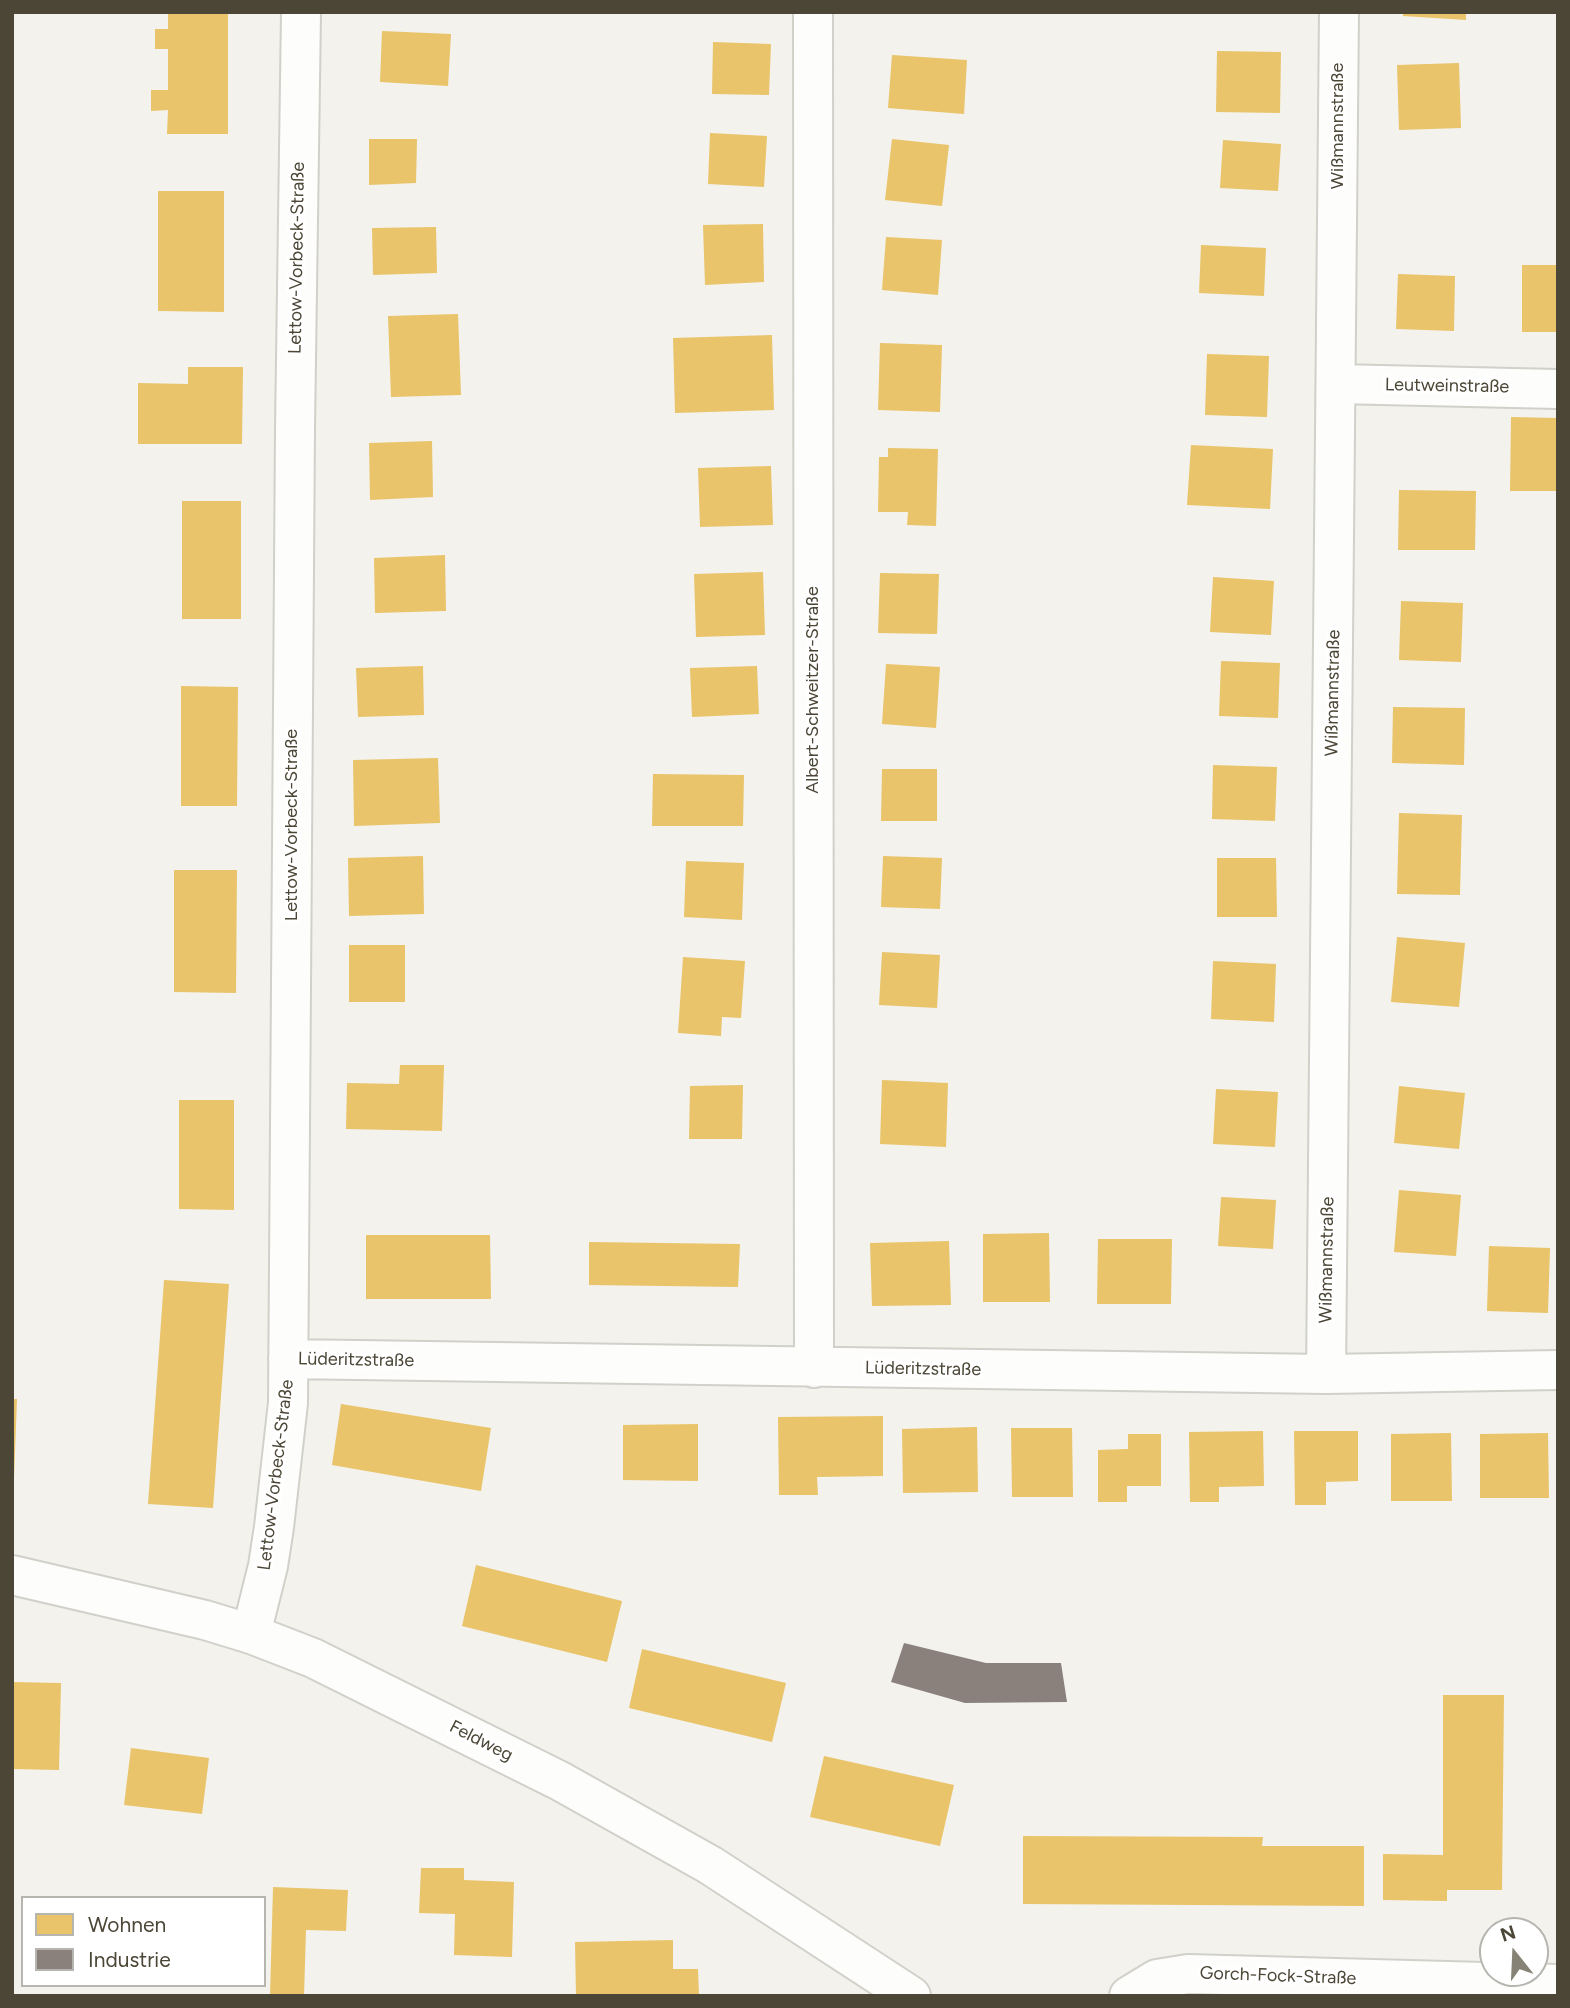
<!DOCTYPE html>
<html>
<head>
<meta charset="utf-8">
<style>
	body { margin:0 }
	#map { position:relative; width:1570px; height:2008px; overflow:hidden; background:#f3f2ec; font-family:Figtree,sans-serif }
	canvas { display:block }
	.frame { position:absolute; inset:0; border:14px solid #4b4636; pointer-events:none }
	.legend { position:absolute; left:21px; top:1896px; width:245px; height:91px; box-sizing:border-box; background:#fff; border:2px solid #b7b5af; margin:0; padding:9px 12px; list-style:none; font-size:21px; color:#4b4636 }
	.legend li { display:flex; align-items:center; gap:14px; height:35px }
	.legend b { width:35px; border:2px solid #b7b5af }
	.north { position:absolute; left:1479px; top:1917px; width:70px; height:70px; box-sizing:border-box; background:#fff; border:2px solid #b7b5af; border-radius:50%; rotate:342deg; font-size:19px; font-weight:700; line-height:28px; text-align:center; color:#4b4636 }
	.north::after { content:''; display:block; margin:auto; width:24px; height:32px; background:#868276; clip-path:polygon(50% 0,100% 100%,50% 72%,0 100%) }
</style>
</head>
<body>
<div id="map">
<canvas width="1570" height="2008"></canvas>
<div class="frame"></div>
<ul class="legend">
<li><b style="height:19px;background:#e9c46a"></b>Wohnen</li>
<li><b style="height:19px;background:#8a817c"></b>Industrie</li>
</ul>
<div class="north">N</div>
</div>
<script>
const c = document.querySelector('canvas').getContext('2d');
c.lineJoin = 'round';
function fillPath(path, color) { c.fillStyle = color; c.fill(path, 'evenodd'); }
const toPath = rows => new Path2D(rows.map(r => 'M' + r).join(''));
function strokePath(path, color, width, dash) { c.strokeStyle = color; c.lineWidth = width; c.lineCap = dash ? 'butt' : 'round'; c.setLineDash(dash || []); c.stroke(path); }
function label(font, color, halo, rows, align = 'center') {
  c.font = font + ' Figtree,sans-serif'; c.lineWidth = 7; c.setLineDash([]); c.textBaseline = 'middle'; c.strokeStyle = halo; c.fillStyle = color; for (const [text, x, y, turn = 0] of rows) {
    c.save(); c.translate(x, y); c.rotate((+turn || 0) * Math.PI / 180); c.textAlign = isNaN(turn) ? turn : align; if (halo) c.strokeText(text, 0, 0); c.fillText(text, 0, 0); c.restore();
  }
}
const homes = toPath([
	[168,12,228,12,228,134,167,134,168,110,151,111,151,90,168,90,168,49,155,49,155,29,168,29],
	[1403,12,1466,12,1466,20,1403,16],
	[382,31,451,34,448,86,380,82],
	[713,42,771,44,769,95,712,94],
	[1217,51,1281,52,1280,113,1216,112],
	[892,55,967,60,964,114,888,108],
	[1459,63,1461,128,1399,130,1397,65],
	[710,133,767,136,764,187,708,184],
	[369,139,417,139,416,183,369,185],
	[892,139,949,145,942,206,885,200],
	[1223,140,1281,144,1278,191,1220,188],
	[158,191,224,191,224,312,158,311],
	[763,224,764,282,705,285,703,225],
	[436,227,437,273,373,275,372,228],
	[886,237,942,240,938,295,882,290],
	[1201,245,1266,248,1264,296,1199,293],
	[1522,265,1558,265,1558,332,1522,332],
	[1398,274,1455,276,1454,331,1396,329],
	[458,314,461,395,391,397,388,316],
	[772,335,774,410,675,413,673,338],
	[880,343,942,345,940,412,878,410],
	[1207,354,1269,356,1267,417,1205,415],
	[188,367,243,367,242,444,138,444,138,383,188,384],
	[1511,417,1558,418,1558,491,1510,491],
	[432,441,433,497,370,500,369,443],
	[1191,445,1273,449,1270,509,1187,505],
	[888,448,938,449,936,526,907,525,908,512,878,512,879,457,888,457],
	[771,466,773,525,700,527,698,468],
	[1399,490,1476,491,1475,550,1398,550],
	[182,501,241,501,241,619,182,619],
	[445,555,446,611,375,613,374,558],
	[763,572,765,635,696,637,694,574],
	[880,573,939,574,937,634,878,633],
	[1213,577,1274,581,1271,635,1210,632],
	[1401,601,1463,603,1461,662,1399,660],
	[1221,661,1280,663,1278,718,1219,716],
	[886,664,940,667,936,728,882,724],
	[423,666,424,715,358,717,356,668],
	[757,666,759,714,692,717,690,668],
	[181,686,238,687,237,806,181,806],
	[1393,707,1465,708,1464,765,1392,763],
	[438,758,440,823,354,826,353,760],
	[1213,765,1277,767,1275,821,1212,819],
	[882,769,937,769,937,821,881,821],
	[653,774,744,775,743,826,652,826],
	[1399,813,1462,815,1460,895,1397,894],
	[423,856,424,914,349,916,348,858],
	[883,856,942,858,940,909,881,907],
	[1217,858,1276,858,1277,917,1217,917],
	[686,861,744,863,742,920,684,917],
	[174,870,237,870,236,993,174,992],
	[1397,937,1465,943,1459,1007,1391,1002],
	[349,945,405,945,405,1002,349,1002],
	[882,952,940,955,937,1008,879,1005],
	[683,957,745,961,741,1018,722,1017,721,1036,678,1033],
	[1213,961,1276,964,1274,1022,1211,1019],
	[400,1065,444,1065,442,1131,346,1129,347,1083,399,1084],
	[882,1080,948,1083,946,1147,880,1144],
	[743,1085,742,1139,689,1139,690,1086],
	[1399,1086,1465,1093,1459,1149,1394,1143],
	[1216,1089,1278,1092,1275,1147,1213,1144],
	[179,1100,234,1100,234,1210,179,1209],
	[1399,1190,1461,1195,1456,1256,1394,1252],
	[1221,1197,1276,1200,1273,1249,1218,1246],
	[1049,1233,1050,1302,983,1302,983,1234],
	[366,1235,490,1235,491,1299,366,1299],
	[1098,1239,1172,1239,1171,1304,1097,1304],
	[949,1241,951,1305,872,1306,870,1243],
	[589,1242,740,1244,738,1287,589,1285],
	[1489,1246,1550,1248,1548,1313,1487,1311],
	[164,1280,229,1284,213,1508,148,1504],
	[12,1399,17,1399,14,1479,12,1479],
	[341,1404,491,1428,481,1491,332,1465],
	[883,1416,883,1476,817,1477,818,1495,779,1495,778,1417],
	[698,1424,698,1481,623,1480,623,1425],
	[977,1427,978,1492,903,1493,902,1429],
	[1011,1428,1072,1428,1073,1497,1012,1497],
	[1263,1431,1264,1486,1219,1487,1219,1502,1190,1502,1189,1432],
	[1294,1431,1358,1431,1358,1481,1326,1482,1326,1505,1295,1505],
	[1451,1433,1452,1501,1391,1501,1391,1434],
	[1548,1433,1549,1498,1480,1498,1480,1434],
	[1128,1434,1161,1434,1161,1486,1127,1486,1127,1502,1098,1502,1098,1450,1128,1449],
	[476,1565,622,1601,607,1662,462,1626],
	[642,1649,786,1683,772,1742,629,1708],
	[12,1682,61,1683,59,1770,12,1769],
	[1443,1695,1504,1695,1502,1890,1447,1890,1447,1901,1383,1900,1383,1854,1443,1855],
	[131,1748,209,1758,202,1814,124,1805],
	[824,1756,954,1785,940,1846,810,1817],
	[1023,1836,1263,1837,1262,1846,1364,1846,1364,1906,1023,1904],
	[421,1868,464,1868,464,1880,514,1882,512,1957,454,1955,455,1914,419,1913],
	[273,1887,348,1890,346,1931,306,1930,304,1996,270,1996],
	[673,1940,673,1969,698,1969,699,1996,576,1996,575,1942]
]);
const industry = toPath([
	[904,1643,986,1663,1061,1663,1067,1702,965,1703,891,1682]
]);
const minor = toPath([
	[813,12,814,1368],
	[1336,384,1558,389],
	[288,1359,1326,1374,1558,1370],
	[1326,1374,1339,12],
	[251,1634,268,1566,274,1527,288,1403,295,428,301,12],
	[1129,1996,1157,1979,1188,1974,1558,1984]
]);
const tertiary = toPath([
	[12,1575,205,1620,251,1634,313,1658,560,1781,710,1865,911,1996]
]);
const streetNames = [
	["Wißmannstraße",1338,126,-90],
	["Lettow-Vorbeck-Straße",297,258,-89],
	["Leutweinstraße",1447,386,1],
	["Albert-Schweitzer-Straße",813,690,-90],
	["Wißmannstraße",1333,693,-89],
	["Lettow-Vorbeck-Straße",292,825,-90],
	["Wißmannstraße",1327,1260,-89],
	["Lüderitzstraße",356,1360,1],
	["Lüderitzstraße",923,1369,1],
	["Lettow-Vorbeck-Straße",276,1475,-83],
	["Feldweg",481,1741,27],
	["Gorch-Fock-Straße",1278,1976,2]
];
fillPath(homes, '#e9c46a');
fillPath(industry, '#8a817c');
strokePath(minor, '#d1d0c9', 42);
strokePath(tertiary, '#d1d0c9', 42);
strokePath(minor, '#fdfdfc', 38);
strokePath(tertiary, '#fdfdfc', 38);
label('18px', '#4b4636', '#fff', streetNames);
</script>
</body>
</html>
